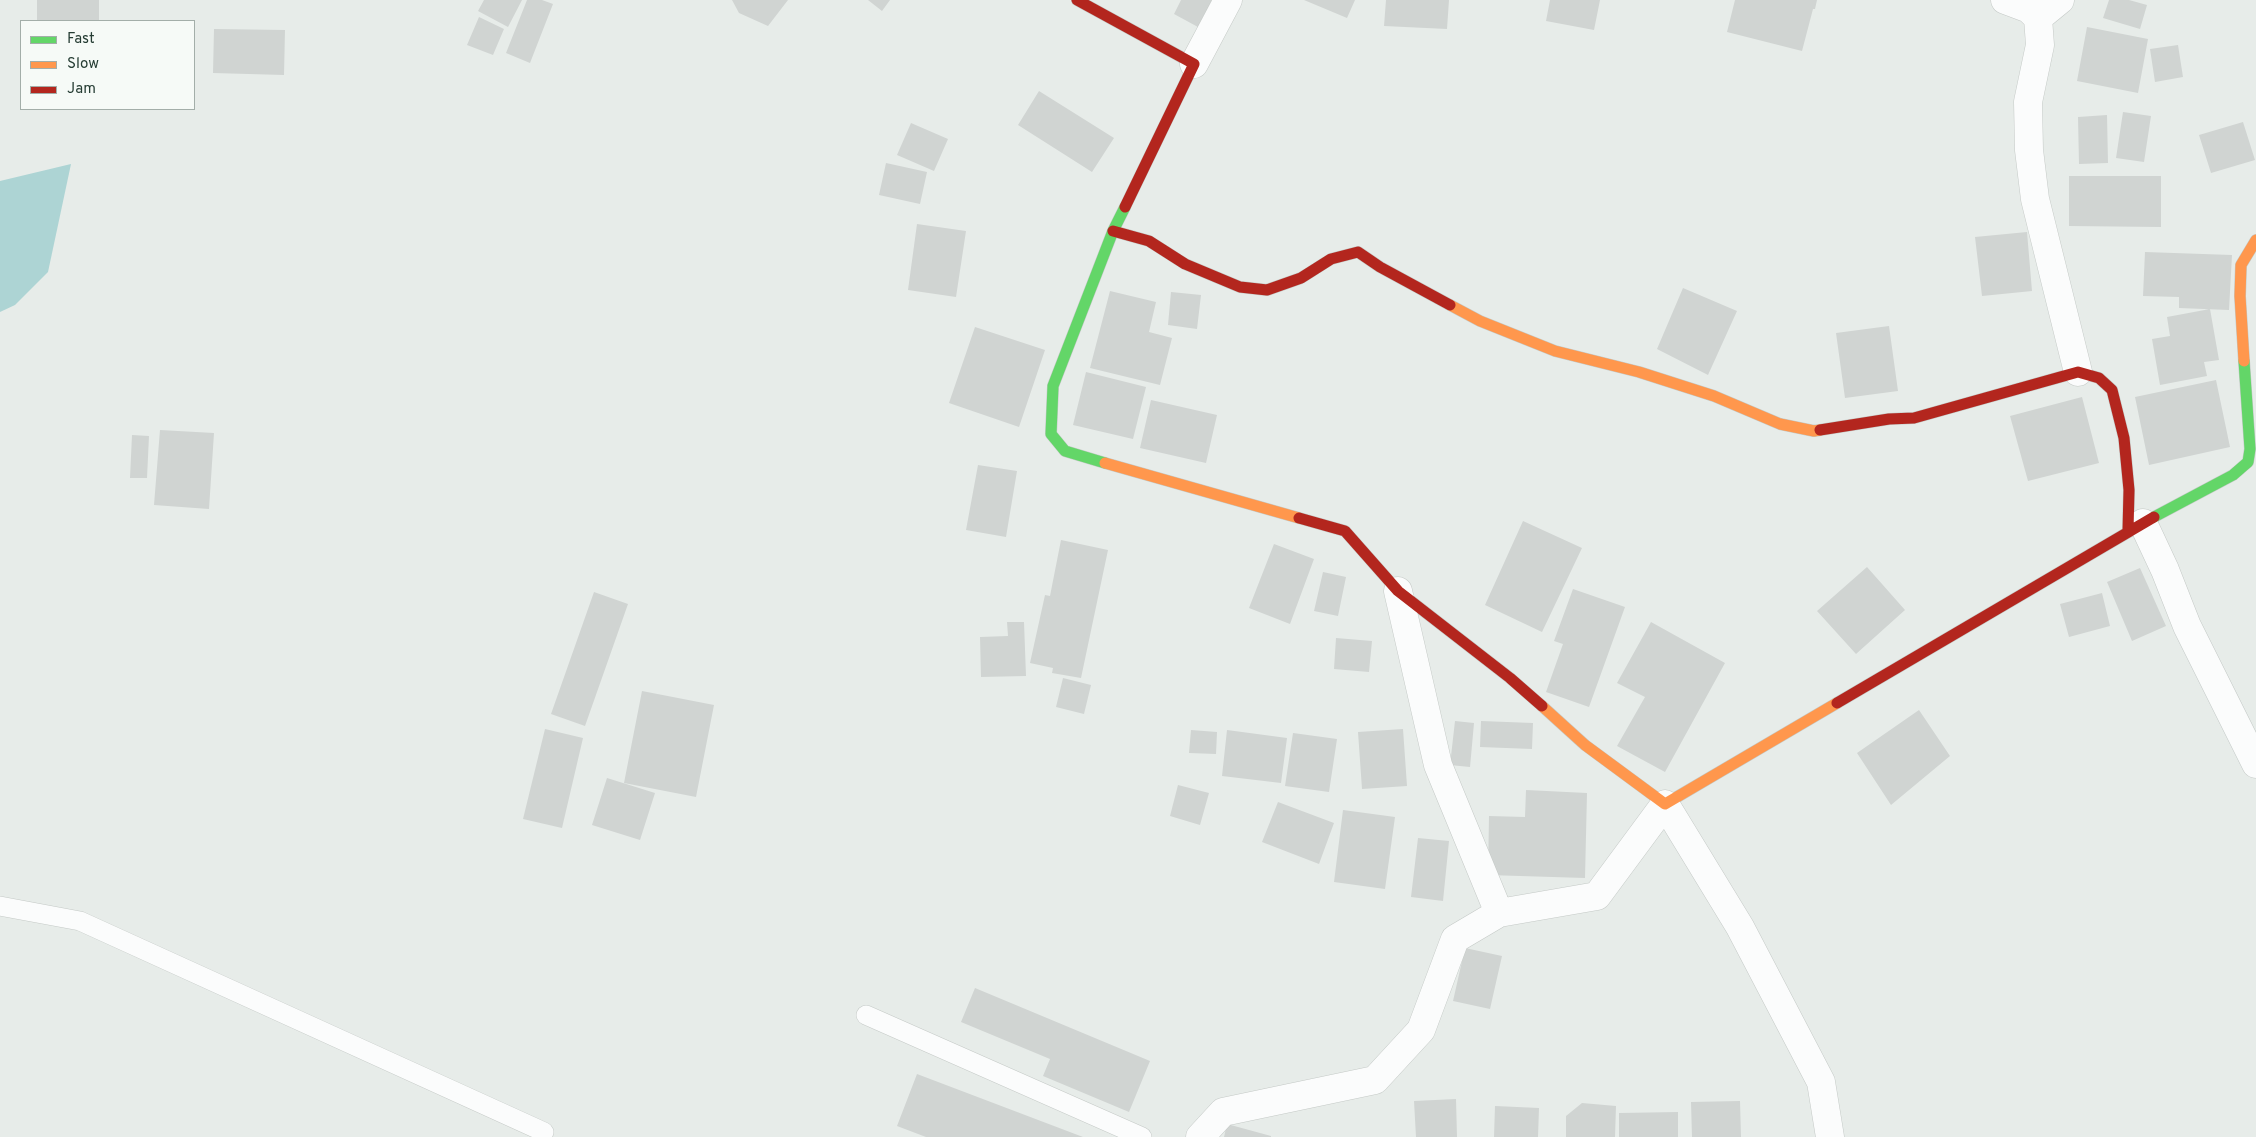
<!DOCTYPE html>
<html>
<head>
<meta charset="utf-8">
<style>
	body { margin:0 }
	#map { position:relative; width:2256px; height:1137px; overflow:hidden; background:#e7ece9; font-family:Overpass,sans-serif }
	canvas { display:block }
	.legend { position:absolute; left:20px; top:20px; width:175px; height:90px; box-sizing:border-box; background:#f6faf7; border:1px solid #a3aea9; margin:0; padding:6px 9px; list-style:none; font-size:15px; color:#263d34 }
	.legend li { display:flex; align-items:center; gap:10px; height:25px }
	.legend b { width:25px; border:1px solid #a3aea9 }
</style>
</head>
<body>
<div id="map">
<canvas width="2256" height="1137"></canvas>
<ul class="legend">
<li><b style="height:6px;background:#63d668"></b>Fast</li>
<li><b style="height:6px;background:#ff974d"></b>Slow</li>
<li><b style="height:6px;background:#b3261e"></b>Jam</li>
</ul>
</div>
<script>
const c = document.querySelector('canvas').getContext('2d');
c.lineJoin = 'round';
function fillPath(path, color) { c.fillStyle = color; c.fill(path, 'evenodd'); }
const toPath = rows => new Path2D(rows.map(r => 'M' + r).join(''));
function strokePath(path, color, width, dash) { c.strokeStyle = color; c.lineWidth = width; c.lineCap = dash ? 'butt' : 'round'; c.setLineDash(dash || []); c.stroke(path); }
const water = toPath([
	[71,164,48,272,15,305,0,312,0,181]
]);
const building = toPath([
	[37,0,99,0,99,21,37,21],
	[484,0,522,0,508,27,478,11],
	[527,0,542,0,553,4,530,63,506,53],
	[732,0,788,0,768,26,739,13],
	[868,0,890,0,882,11],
	[1181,0,1212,0,1198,27,1174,14],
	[1304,0,1355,0,1347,18],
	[1386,0,1449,0,1447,29,1384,26],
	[1550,0,1600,0,1594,30,1546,21],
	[1735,0,1817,0,1815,9,1813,9,1802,51,1727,32],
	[2109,0,2129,0,2147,5,2140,29,2103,18],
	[479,17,504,29,493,55,467,45],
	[2087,27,2148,39,2138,93,2077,81],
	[214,29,285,30,284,75,213,73],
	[2178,45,2183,77,2155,82,2150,49],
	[1039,91,1114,138,1092,172,1018,125],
	[2123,112,2151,116,2144,162,2116,158],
	[2107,115,2108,163,2079,164,2078,117],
	[2243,122,2255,160,2211,173,2199,135],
	[911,123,948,139,934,171,897,155],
	[886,163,927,172,920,204,879,195],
	[2069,176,2161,176,2161,227,2069,226],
	[917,224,966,231,956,297,908,290],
	[2027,232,2032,291,1982,296,1975,237],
	[2145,252,2232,255,2229,310,2179,308,2179,297,2143,296],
	[1683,288,1737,311,1708,375,1657,349],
	[1110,291,1156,302,1149,332,1172,338,1160,385,1090,368],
	[1171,292,1201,295,1197,329,1168,325],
	[2210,309,2219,360,2204,362,2207,376,2160,385,2152,339,2170,336,2167,317],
	[1889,326,1898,391,1845,398,1836,333],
	[975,327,1045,350,1019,427,949,403],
	[1086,372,1146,387,1133,439,1073,425],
	[2216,380,2230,447,2149,465,2135,397],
	[2082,397,2099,463,2028,481,2010,416],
	[1151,400,1217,415,1206,463,1140,448],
	[160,430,214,433,209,509,154,505],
	[132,435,149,436,147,478,130,478],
	[978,465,1017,471,1006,537,966,530],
	[1523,521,1582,548,1542,632,1485,605],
	[1061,540,1108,550,1081,678,1052,673,1053,668,1030,663,1045,595,1050,596],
	[1274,544,1314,559,1290,624,1249,608],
	[1867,567,1905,610,1856,654,1817,611],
	[2140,568,2166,626,2132,641,2107,582],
	[1323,572,1346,577,1338,616,1314,611],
	[1573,589,1625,607,1589,707,1546,692,1563,644,1554,641],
	[594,592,628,604,585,726,551,714],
	[2102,593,2110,626,2069,637,2060,604],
	[1007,622,1024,622,1026,676,981,677,980,637,1008,636],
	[1651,622,1725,663,1665,772,1617,746,1645,697,1617,683],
	[1336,638,1372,641,1369,672,1334,669],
	[1063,678,1091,685,1084,714,1056,707],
	[642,691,714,705,696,797,624,783],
	[1919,710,1950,756,1891,805,1857,753],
	[1455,721,1474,723,1470,767,1450,765],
	[1481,721,1533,723,1532,749,1480,747],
	[545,729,583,738,562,828,523,819],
	[1403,729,1407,786,1362,789,1358,732],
	[1191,730,1217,732,1216,754,1189,753],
	[1227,730,1287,738,1281,783,1222,776],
	[1293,733,1337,739,1329,792,1285,786],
	[607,778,655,793,640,840,592,825],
	[1178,785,1209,793,1200,825,1170,816],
	[1526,790,1587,793,1585,878,1488,875,1489,816,1525,817],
	[1278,802,1334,823,1319,864,1262,842],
	[1343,810,1395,817,1385,889,1334,882],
	[1418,838,1449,841,1443,901,1411,897],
	[1465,948,1502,956,1490,1009,1453,1001],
	[975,988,1150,1061,1129,1112,1043,1076,1050,1059,961,1022],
	[917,1074,1083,1137,926,1137,897,1126],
	[1456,1099,1457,1137,1416,1137,1414,1101],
	[1740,1101,1741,1137,1692,1137,1691,1102],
	[1582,1103,1616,1106,1615,1137,1566,1137,1566,1116],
	[1495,1106,1539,1108,1538,1137,1494,1137],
	[1678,1112,1678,1137,1619,1137,1619,1113],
	[1227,1124,1271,1136,1271,1137,1224,1137]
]);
const lane = toPath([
	[0,906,80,921,544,1132],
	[866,1015,1142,1137]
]);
const street = toPath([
	[2005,0,2029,9,2038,18,2040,45,2028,102,2029,150,2035,199,2078,372],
	[2038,18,2060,0],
	[1194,64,1228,0],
	[2143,523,2165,570,2187,626,2256,764],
	[1398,591,1438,765,1499,913],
	[1200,1137,1223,1112,1375,1080,1421,1030,1455,939,1499,913,1597,896,1665,804,1740,927,1821,1082,1830,1137]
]);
const fast = toPath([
	[1105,463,1065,451,1051,434,1053,386,1113,231,1125,207],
	[2154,517,2233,475,2248,462,2250,449,2244,361]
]);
const slow = toPath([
	[1450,305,1480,321,1555,351,1639,372,1714,396,1780,424,1814,431,1820,430],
	[2244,361,2240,296,2241,265,2256,240],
	[1105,463,1299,518],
	[1542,706,1585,745,1665,804,1837,703]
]);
const jam = toPath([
	[1077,0,1194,64,1125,207],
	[1113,231,1149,241,1185,264,1240,287,1267,290,1301,278,1331,259,1358,252,1380,267,1450,305],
	[1820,430,1889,419,1914,418,2078,372,2099,378,2112,390,2124,438,2129,490,2128,531],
	[1299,518,1345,531,1398,591,1510,678,1542,706],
	[1837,703,2154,517]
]);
fillPath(water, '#add4d4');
fillPath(building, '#d0d4d2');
strokePath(lane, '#c4c9c6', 20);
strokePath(street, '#c4c9c6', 29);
strokePath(fast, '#c3c9c6', 12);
strokePath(slow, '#c3c9c6', 12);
strokePath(jam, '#c3c9c6', 12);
strokePath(lane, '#fbfcfc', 19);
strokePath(street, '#fbfcfc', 28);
strokePath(fast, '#63d668', 11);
strokePath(slow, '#ff974d', 11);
strokePath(jam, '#b3261e', 11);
</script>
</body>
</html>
